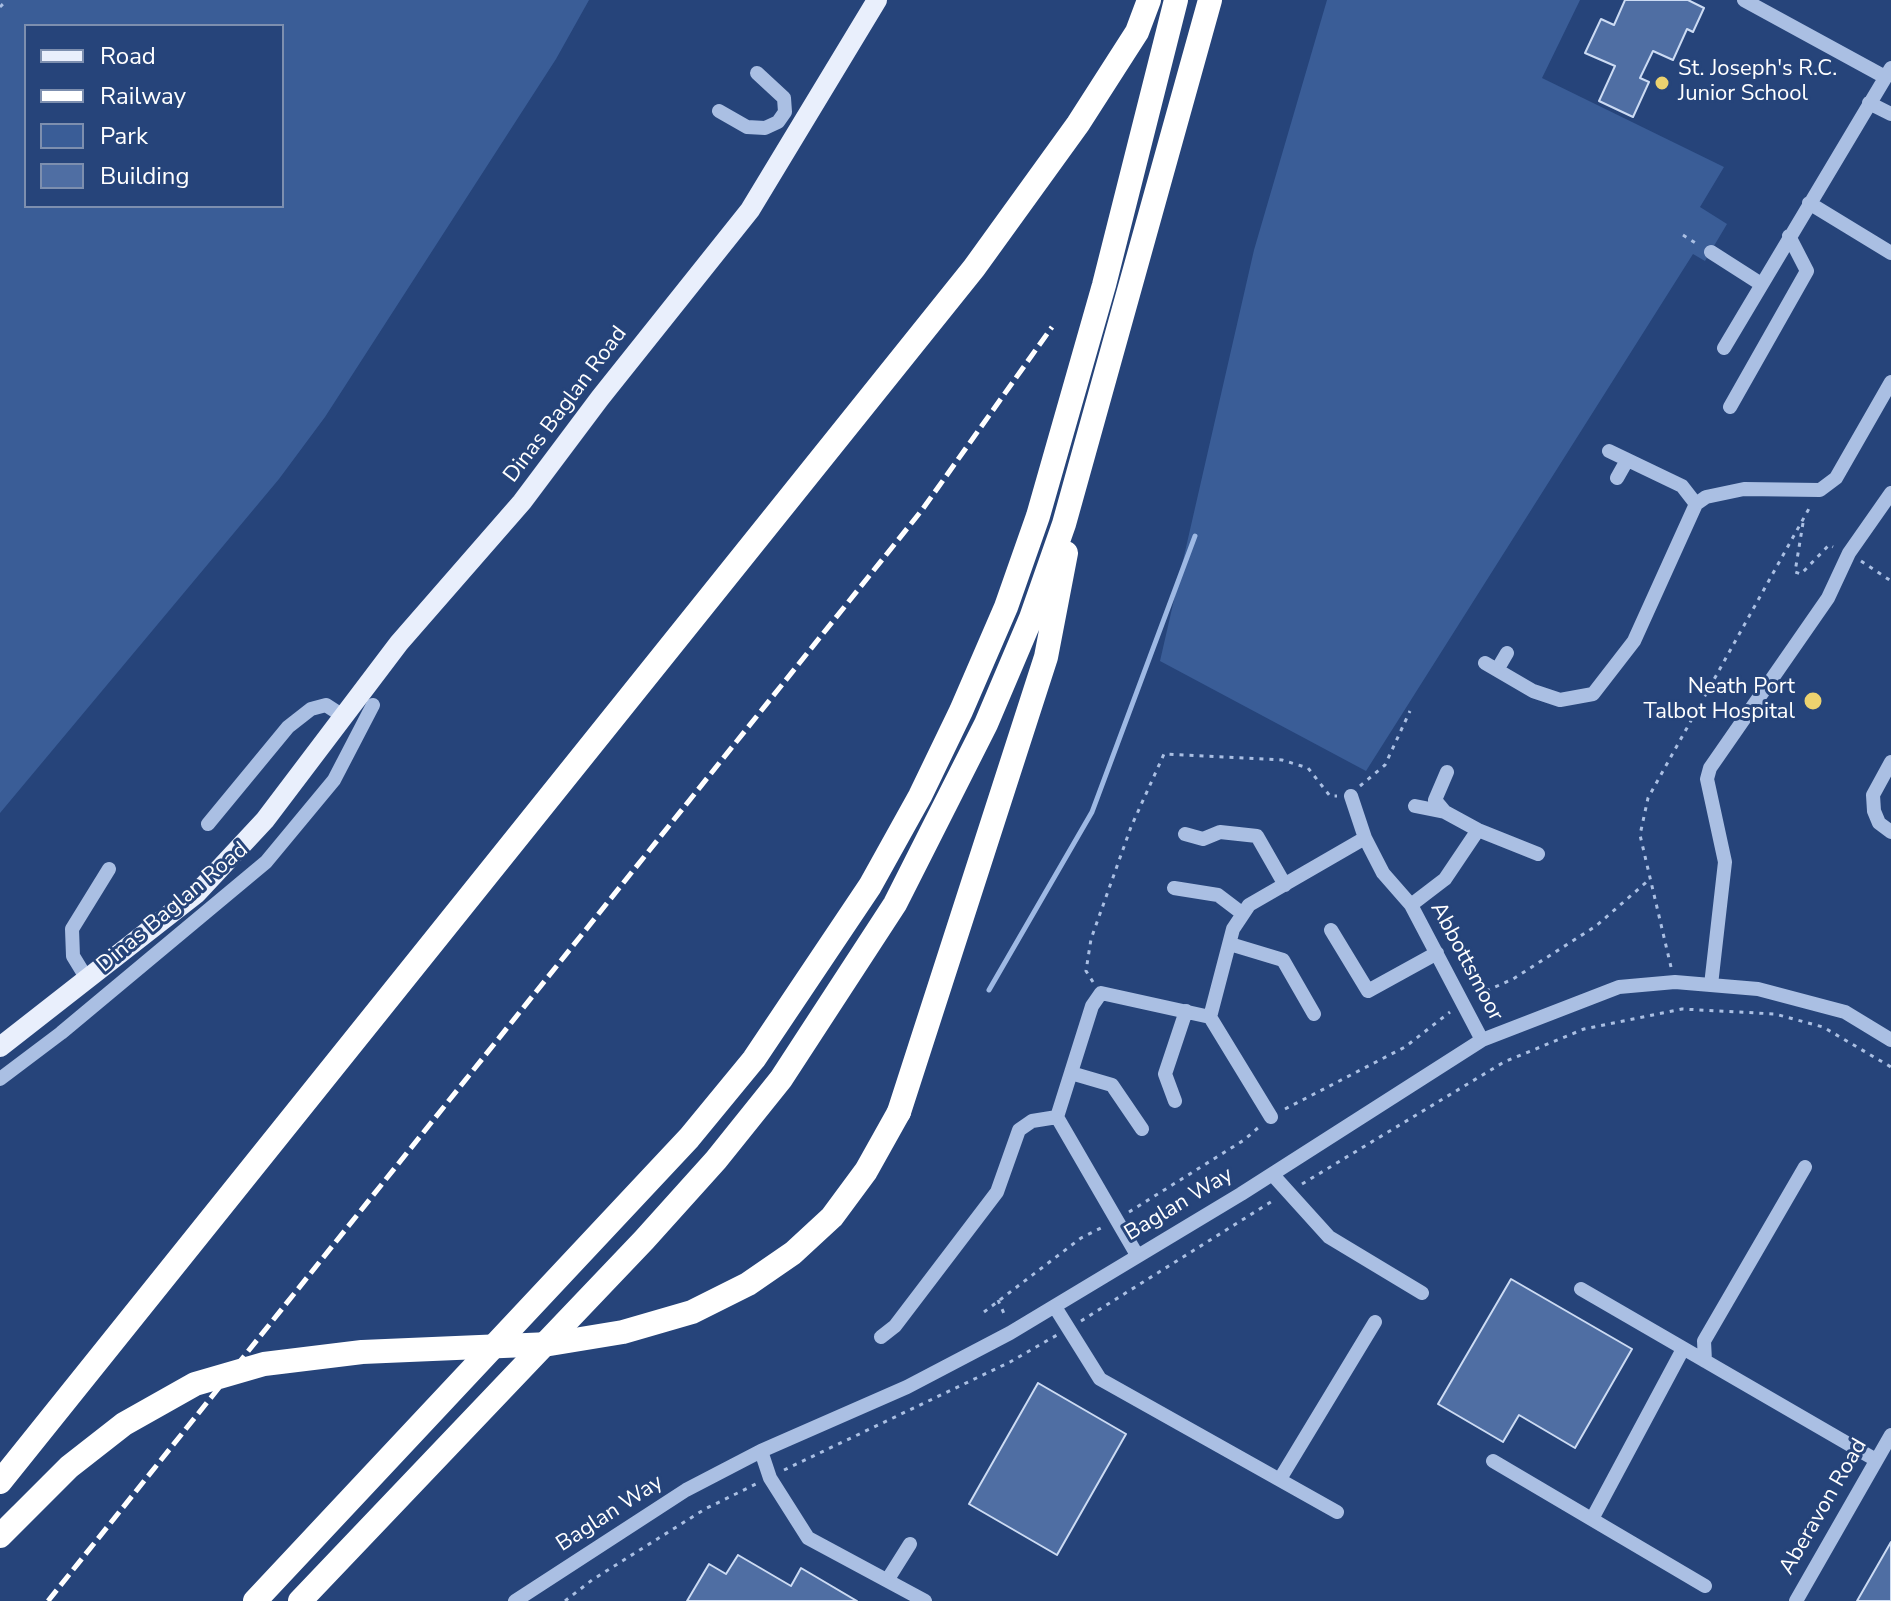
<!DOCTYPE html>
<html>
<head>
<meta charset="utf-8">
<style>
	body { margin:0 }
	#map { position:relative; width:1891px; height:1601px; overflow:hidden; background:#26447a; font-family:"Nunito Sans",sans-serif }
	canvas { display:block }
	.legend { position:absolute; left:24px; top:24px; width:260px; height:184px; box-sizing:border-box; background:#26447a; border:2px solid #7d8faf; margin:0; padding:10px 14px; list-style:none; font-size:24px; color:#fff }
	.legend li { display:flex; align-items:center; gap:16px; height:40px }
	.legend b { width:40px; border:2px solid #7d8faf }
</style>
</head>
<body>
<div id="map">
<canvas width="1891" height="1601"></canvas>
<ul class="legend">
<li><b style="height:10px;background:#e9effc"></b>Road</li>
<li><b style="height:10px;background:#fff"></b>Railway</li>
<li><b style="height:22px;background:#3a5d97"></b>Park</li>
<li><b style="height:22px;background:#4f6ea3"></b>Building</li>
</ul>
</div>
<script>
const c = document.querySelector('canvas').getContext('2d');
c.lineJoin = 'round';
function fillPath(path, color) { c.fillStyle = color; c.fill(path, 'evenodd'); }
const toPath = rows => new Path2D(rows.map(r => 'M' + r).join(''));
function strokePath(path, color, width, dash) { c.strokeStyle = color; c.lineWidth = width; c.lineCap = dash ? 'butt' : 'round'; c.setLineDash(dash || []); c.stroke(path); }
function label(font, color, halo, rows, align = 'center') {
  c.font = font + ' "Nunito Sans",sans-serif'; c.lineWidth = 6; c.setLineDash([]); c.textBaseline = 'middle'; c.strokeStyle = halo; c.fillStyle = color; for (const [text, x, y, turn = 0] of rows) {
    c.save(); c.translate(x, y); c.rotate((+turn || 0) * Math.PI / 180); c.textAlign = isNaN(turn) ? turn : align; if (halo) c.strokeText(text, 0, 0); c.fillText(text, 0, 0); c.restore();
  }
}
const green = toPath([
	[0,0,589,0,556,59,325,417,279,479,0,813],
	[26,26,282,26,282,206,26,206],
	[1327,0,1580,0,1542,78,1724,167,1700,207,1727,224,1705,261,1693,254,1366,771,1160,661,1254,250]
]);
const stream = toPath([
	[989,990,1092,812,1195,536]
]);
const building = toPath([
	[1625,0,1688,0,1704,8,1693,32,1687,29,1673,60,1653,51,1640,78,1649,82,1633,117,1599,101,1615,66,1585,53,1601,19,1614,25,1625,0],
	[1511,1279,1632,1349,1575,1448,1519,1415,1503,1442,1438,1404,1511,1279],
	[1038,1383,1126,1434,1057,1555,969,1504,1038,1383],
	[1891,1542,1891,1601,1857,1601,1891,1542],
	[738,1555,791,1586,801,1568,857,1601,687,1601,709,1564,726,1574,738,1555]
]);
const path = toPath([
	[0,7,7,0],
	[1683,235,1697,244],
	[1803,523,1795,572,1801,574,1829,545,1833,547],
	[1861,561,1891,581],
	[1360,786,1385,765,1410,711],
	[1671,967,1640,835,1648,798,1811,505],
	[1093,982,1086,971,1091,939,1131,827,1164,754,1282,760,1308,768,1330,796,1337,796],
	[1477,995,1513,979,1596,926,1650,879],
	[1285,1109,1405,1047,1450,1012],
	[1302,1184,1504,1062,1584,1029,1682,1009,1775,1014,1823,1027,1891,1067],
	[1129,1212,1244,1140,1259,1127],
	[998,1300,1006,1318],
	[984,1312,1081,1238,1105,1226],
	[1081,1321,1274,1200],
	[784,1470,1010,1362,1057,1335],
	[565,1601,592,1580,705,1509,756,1484]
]);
const minor = toPath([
	[1744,0,1885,77],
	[1869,103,1891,114],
	[719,111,747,127,765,128,778,122,785,112,784,98,757,73],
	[1809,203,1891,253],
	[1711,252,1761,284],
	[1724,348,1891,68],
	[1730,407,1807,271,1789,236],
	[1609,451,1682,486,1696,504],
	[1617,478,1626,462],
	[1485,663,1533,691,1560,700,1593,694,1634,641,1696,504,1706,497,1744,489,1820,490,1836,478,1891,382],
	[1497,670,1507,653],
	[1891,762,1873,795,1874,811,1879,823,1891,832],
	[1351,796,1365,838],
	[1415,806,1445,812,1435,800,1447,772],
	[1445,812,1478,830,1538,854],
	[208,824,288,727,311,709,326,705,343,716],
	[1185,834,1203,839,1220,832,1257,836,1285,885],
	[1174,888,1218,895,1243,914],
	[1411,905,1445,879,1478,830],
	[1331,930,1368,991,1437,953],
	[1230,944,1283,960,1314,1014],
	[87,979,73,956,72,929,109,869],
	[1711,985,1725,862,1707,779,1710,768,1828,598,1849,553,1891,493],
	[1210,1017,1271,1117],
	[1071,1073,1112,1085,1142,1129],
	[0,1079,61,1033,266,862,334,780,373,705],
	[1175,1101,1165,1074,1186,1011],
	[1272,1174,1329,1237,1422,1293],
	[1137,1255,1057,1117,1092,1006,1101,993,1210,1017,1233,929,1249,905,1365,838,1383,873,1411,905,1482,1040],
	[1581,1289,1876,1460],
	[1055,1307,1100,1379,1337,1512],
	[881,1337,895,1326,997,1192,1019,1130,1032,1121,1057,1117],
	[1705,1361,1704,1341,1805,1167],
	[761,1451,770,1478,808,1538,925,1601],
	[1493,1461,1705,1586],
	[1280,1479,1375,1322],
	[1592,1519,1683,1349],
	[888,1579,910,1544],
	[515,1601,686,1490,761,1451,907,1387,1010,1333,1241,1194,1482,1040,1619,987,1675,982,1758,989,1845,1012,1891,1040],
	[1796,1601,1891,1435]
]);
const major = toPath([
	[0,1047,197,893,265,820,399,643,522,502,600,398,750,210,877,0]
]);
const highway = toPath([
	[899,1112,1046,657,1066,553],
	[0,1482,974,268,1078,124,1137,32,1149,0],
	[255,1601,689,1138,754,1059,870,886,920,796,961,711,1006,607,1038,516,1104,285,1176,0],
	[300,1601,644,1240,716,1160,781,1079,895,904,986,724,1031,618,1064,524,1210,0]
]);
const rail = toPath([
	[48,1601,922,510,1052,327]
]);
const highwayBridge = toPath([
	[0,1536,69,1467,124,1424,195,1384,264,1364,362,1352,550,1344,623,1332,692,1312,748,1284,793,1253,832,1217,866,1171,899,1112]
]);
const markers = [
	[1662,83,8,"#ecd26f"],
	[1813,701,10,"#ecd26f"]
];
const poiNames = [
	["St. Joseph's R.C.",1678,70],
	["Junior School",1678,95],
	["Neath Port",1795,688,"right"],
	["Talbot Hospital",1795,713,"right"]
];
const streetNames = [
	["Dinas Baglan Road",566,405,-53],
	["Dinas Baglan Road",173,908,-40],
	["Abbottsmoor",1466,962,62],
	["Baglan Way",1179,1205,-31],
	["Aberavon Road",1824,1507,-60],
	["Baglan Way",610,1514,-33]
];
fillPath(green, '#3a5d97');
strokePath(stream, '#9eb9e4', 5);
fillPath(building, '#4f6ea3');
strokePath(building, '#ccdbf3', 2);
strokePath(path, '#aabfe3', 3, [4, 6]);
strokePath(minor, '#aabfe3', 14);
strokePath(major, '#e9effc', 20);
strokePath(highway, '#fff', 24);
strokePath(rail, '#fff', 5, [14, 6]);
strokePath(highwayBridge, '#fff', 24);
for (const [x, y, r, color] of markers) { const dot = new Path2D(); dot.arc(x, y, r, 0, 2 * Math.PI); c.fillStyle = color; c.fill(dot); strokePath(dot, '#26447a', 3); }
label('22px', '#fff', '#26447a', poiNames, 'left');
label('22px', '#fff', '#26447a', streetNames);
</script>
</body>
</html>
